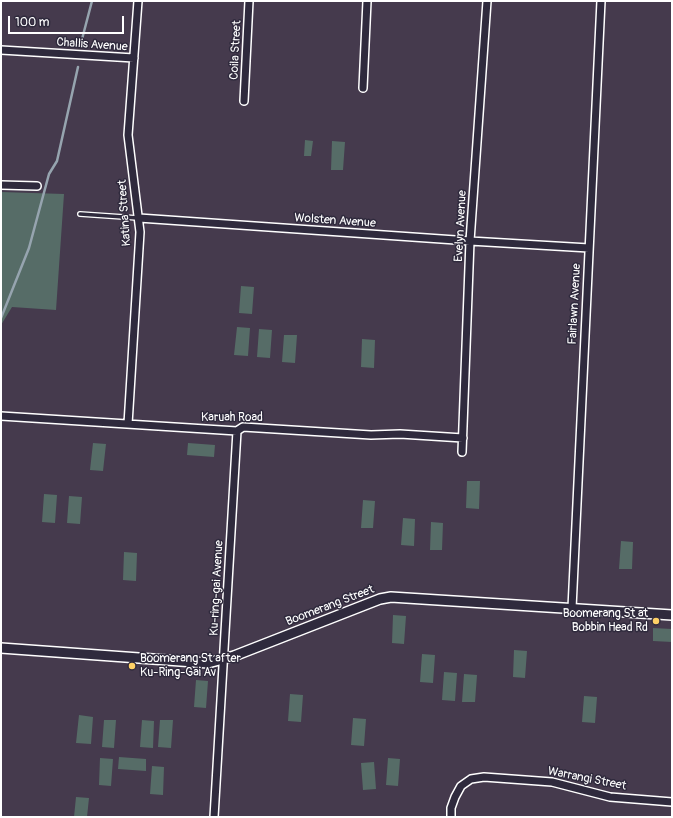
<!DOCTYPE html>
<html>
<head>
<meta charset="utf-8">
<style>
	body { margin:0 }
	#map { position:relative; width:673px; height:818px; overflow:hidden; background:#453a4d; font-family:Pangolin,sans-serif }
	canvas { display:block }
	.frame { position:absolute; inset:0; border:2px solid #fff; pointer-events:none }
	.scale { position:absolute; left:8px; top:16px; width:116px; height:18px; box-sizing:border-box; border:2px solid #fff; border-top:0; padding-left:5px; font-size:12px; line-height:14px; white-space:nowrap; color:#fff; -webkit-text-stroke:3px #2f2a3d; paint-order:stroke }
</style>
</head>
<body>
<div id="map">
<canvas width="673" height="818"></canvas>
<div class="frame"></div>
<div class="scale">100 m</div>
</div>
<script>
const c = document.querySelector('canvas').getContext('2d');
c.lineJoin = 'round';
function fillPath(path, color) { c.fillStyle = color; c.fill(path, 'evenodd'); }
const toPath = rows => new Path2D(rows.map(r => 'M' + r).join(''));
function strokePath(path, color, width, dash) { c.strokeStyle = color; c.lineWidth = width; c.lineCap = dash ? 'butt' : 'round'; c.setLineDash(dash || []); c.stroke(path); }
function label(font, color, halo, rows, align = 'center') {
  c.font = font + ' Pangolin,sans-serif'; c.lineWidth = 3; c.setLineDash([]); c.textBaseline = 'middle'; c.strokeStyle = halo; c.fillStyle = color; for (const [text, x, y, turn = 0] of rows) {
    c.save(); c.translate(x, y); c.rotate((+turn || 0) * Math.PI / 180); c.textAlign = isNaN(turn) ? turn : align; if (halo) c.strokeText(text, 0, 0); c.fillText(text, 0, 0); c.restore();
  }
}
const green = toPath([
	[305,140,313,141,311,156,304,156],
	[332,141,345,142,343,170,331,170],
	[1,192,64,194,56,310,12,307,1,325],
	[241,286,254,287,252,314,239,313],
	[237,327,250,328,248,356,234,355],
	[259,329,272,330,270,358,257,357],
	[284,335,297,335,295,363,282,362],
	[362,339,375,340,374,368,361,367],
	[93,443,106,444,103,471,90,470],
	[188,443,215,445,214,457,187,455],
	[467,481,480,481,479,509,466,508],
	[44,494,57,495,55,523,42,522],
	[69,496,82,497,80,524,67,523],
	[363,500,375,501,373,528,361,528],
	[403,518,415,519,414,546,401,545],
	[431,522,443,523,442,550,430,550],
	[621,541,633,542,632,569,619,569],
	[124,552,137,553,136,581,123,580],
	[393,615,406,616,404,644,392,643],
	[653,628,672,629,672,642,653,641],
	[514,650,527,651,525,678,513,677],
	[422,654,435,655,433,683,420,682],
	[444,672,457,673,455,701,442,700],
	[464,674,477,675,475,702,462,702],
	[196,680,208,681,206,708,194,707],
	[290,694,303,695,301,722,288,721],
	[584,696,597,697,595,723,582,722],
	[79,715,93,717,91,744,76,743],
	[353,718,366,719,364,746,351,745],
	[104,720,116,720,114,748,102,747],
	[142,720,154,721,153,748,140,747],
	[160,720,173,720,171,748,158,747],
	[119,757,146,759,146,771,118,769],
	[100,758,113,759,111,786,99,785],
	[388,758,400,759,398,786,386,785],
	[374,762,376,789,363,790,361,763],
	[152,766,164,767,163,795,150,794],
	[76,797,89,798,87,817,74,817]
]);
const stream = toPath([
	[81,43,92,1],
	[1,318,29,248,49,174,57,161,78,67]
]);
const lane = toPath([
	[80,214,138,218]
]);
const street = toPath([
	[1,50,134,58],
	[363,88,367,1],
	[244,101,249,1],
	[1,185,37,186],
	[139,218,470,241,589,248],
	[1,416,237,431,243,427,371,435,400,434,463,438],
	[128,424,140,232,128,135,138,1],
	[462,452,470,241,487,1],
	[572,608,601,1],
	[214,817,237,431],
	[451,817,451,808,455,797,461,786,471,779,484,777,552,782,610,797,672,802]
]);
const secondary = toPath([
	[1,648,208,663,234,656,380,599,391,597,672,615]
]);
const markers = [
	[656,621,4,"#ffd166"],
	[132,666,4,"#ffd166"]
];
const streetNames = [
	["Challis Avenue",92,45,4],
	["Coila Street",236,50,-87],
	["Katina Street",125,213,-94],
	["Wolsten Avenue",335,221,4],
	["Evelyn Avenue",461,226,-87],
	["Fairlawn Avenue",575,304,-87],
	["Karuah Road",232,418],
	["Ku-ring-gai Avenue",217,588,-87],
	["Boomerang Street",330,606,-21],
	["Warrangi Street",587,779,11]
];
const poiNames = [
	["Boomerang St at",648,614],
	["Bobbin Head Rd",648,628],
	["Boomerang St after",140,659,"left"],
	["Ku-Ring-Gai Av",140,673,"left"]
];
fillPath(green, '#566c67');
strokePath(stream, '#96a4af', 2.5);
strokePath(lane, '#fff', 6);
strokePath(street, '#fff', 10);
strokePath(secondary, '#fff', 12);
strokePath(lane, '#2f2a3d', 3.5);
strokePath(street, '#2f2a3d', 7);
strokePath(secondary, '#2f2a3d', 9);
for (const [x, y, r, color] of markers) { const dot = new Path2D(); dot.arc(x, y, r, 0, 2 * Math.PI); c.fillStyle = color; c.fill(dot); strokePath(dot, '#2f2a3d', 1.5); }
label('12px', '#fff', '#2f2a3d', streetNames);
label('12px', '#fff', '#2f2a3d', poiNames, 'right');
</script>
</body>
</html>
